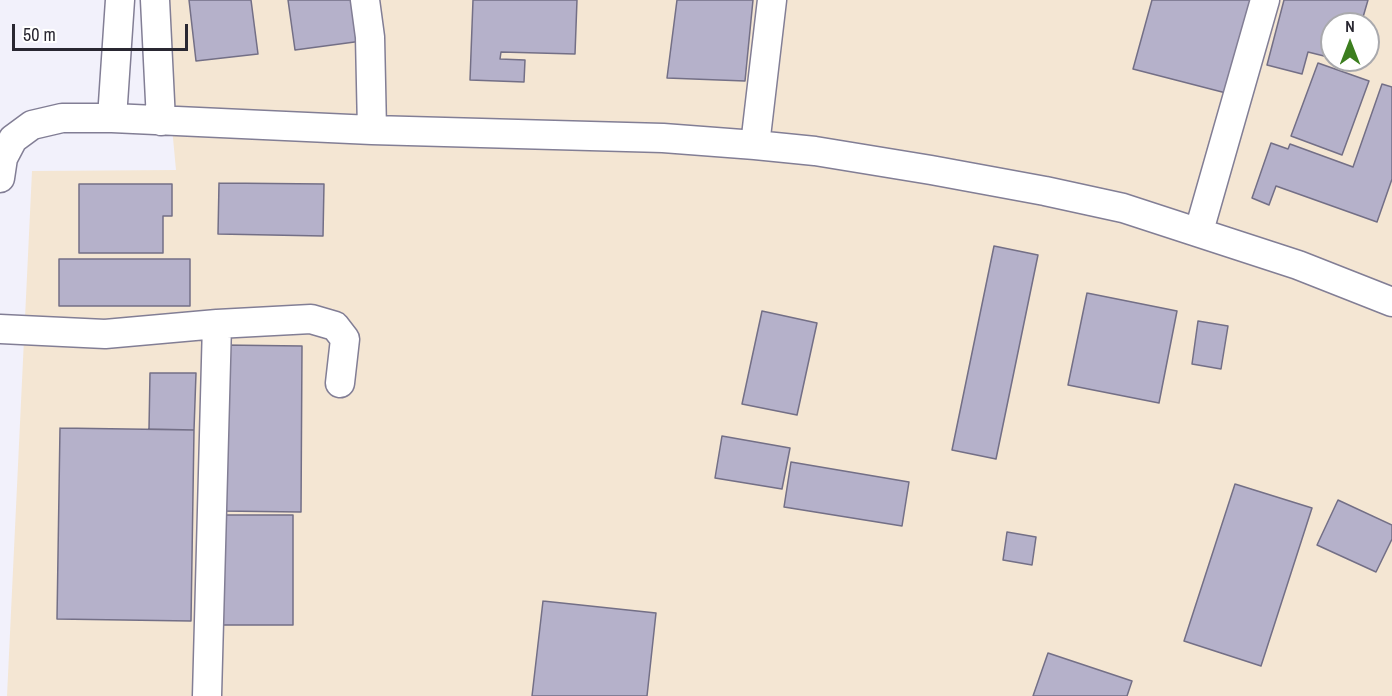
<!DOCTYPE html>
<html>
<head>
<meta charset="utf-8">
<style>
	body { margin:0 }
	#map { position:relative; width:1392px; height:696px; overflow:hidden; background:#f2f1fb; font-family:"Archivo Narrow",sans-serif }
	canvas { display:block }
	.north { position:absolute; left:1320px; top:12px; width:60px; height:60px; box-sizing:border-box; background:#fff; border:2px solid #a9a9ad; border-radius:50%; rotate:0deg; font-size:16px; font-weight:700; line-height:24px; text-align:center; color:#292731 }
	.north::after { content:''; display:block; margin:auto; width:21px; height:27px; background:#3c7e1f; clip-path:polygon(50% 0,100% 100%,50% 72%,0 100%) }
	.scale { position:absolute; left:12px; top:24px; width:176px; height:27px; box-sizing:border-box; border:3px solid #292731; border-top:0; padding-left:8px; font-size:18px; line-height:21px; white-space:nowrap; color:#292731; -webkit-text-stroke:4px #fff; paint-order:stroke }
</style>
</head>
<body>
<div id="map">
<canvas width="1392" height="696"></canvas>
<div class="north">N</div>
<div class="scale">50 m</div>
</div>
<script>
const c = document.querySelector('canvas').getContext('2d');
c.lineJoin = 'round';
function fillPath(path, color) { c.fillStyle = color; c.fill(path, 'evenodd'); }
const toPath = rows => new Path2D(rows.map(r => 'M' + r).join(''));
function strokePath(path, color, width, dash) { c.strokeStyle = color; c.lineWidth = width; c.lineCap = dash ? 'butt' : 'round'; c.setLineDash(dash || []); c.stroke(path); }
const industrial = toPath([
	[160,0,1392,0,1392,696,7,696,32,171,176,170],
	[1332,24,1368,24,1368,60,1332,60]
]);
const building = toPath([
	[189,0,251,0,258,54,196,61,189,0],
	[288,0,357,0,362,41,295,50,288,0],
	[473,0,577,0,575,54,501,52,500,59,525,60,524,82,470,80,473,0],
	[677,0,753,0,745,81,667,78,677,0],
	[1152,0,1251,0,1226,93,1133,69,1152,0],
	[1284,0,1368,0,1361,24,1332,24,1332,58,1308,52,1302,74,1267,65,1284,0],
	[1318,63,1369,81,1342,155,1291,136,1318,63],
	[1382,84,1392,87,1392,179,1377,222,1276,186,1269,205,1252,198,1271,143,1288,149,1290,144,1353,167,1382,84],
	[219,183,324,184,323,236,218,234,219,183],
	[79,184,172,184,172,216,163,216,163,253,79,253,79,184],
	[994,246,1038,255,996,459,952,450,994,246],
	[59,259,190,259,190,306,59,306,59,259],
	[1087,293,1177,311,1159,403,1068,385,1087,293],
	[762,311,817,323,797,415,742,404,762,311],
	[1198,321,1228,326,1221,369,1192,364,1198,321],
	[223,345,302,346,301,512,221,511,223,345],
	[150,373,196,373,194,430,149,429,150,373],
	[60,428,194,430,191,621,57,619,60,428],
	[722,436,790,448,782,489,715,478,722,436],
	[791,462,909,482,902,526,784,507,791,462],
	[1235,484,1312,508,1261,666,1184,641,1235,484],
	[1338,500,1392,525,1392,539,1376,572,1317,545,1338,500],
	[222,515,293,515,293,625,222,625,222,515],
	[1007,532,1036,537,1032,565,1003,560,1007,532],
	[543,601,656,613,647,696,532,696,543,601],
	[1048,653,1132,681,1127,696,1033,696,1048,653]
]);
const minor = toPath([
	[155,0,161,121],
	[365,0,370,37,372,130],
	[112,118,120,0],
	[755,145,772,0],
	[0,178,3,158,13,139,32,125,62,118,112,118,372,130,663,138,755,145,815,151,931,170,1045,191,1123,208,1298,265,1392,302],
	[1199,231,1265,0],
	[0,329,105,334,217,324,311,319,335,326,345,339,340,383],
	[207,696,217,324]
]);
fillPath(industrial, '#f4e6d3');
fillPath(building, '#b5b1ca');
strokePath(building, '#736f86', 1.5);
strokePath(minor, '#827e95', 31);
strokePath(minor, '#fff', 28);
</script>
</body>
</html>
